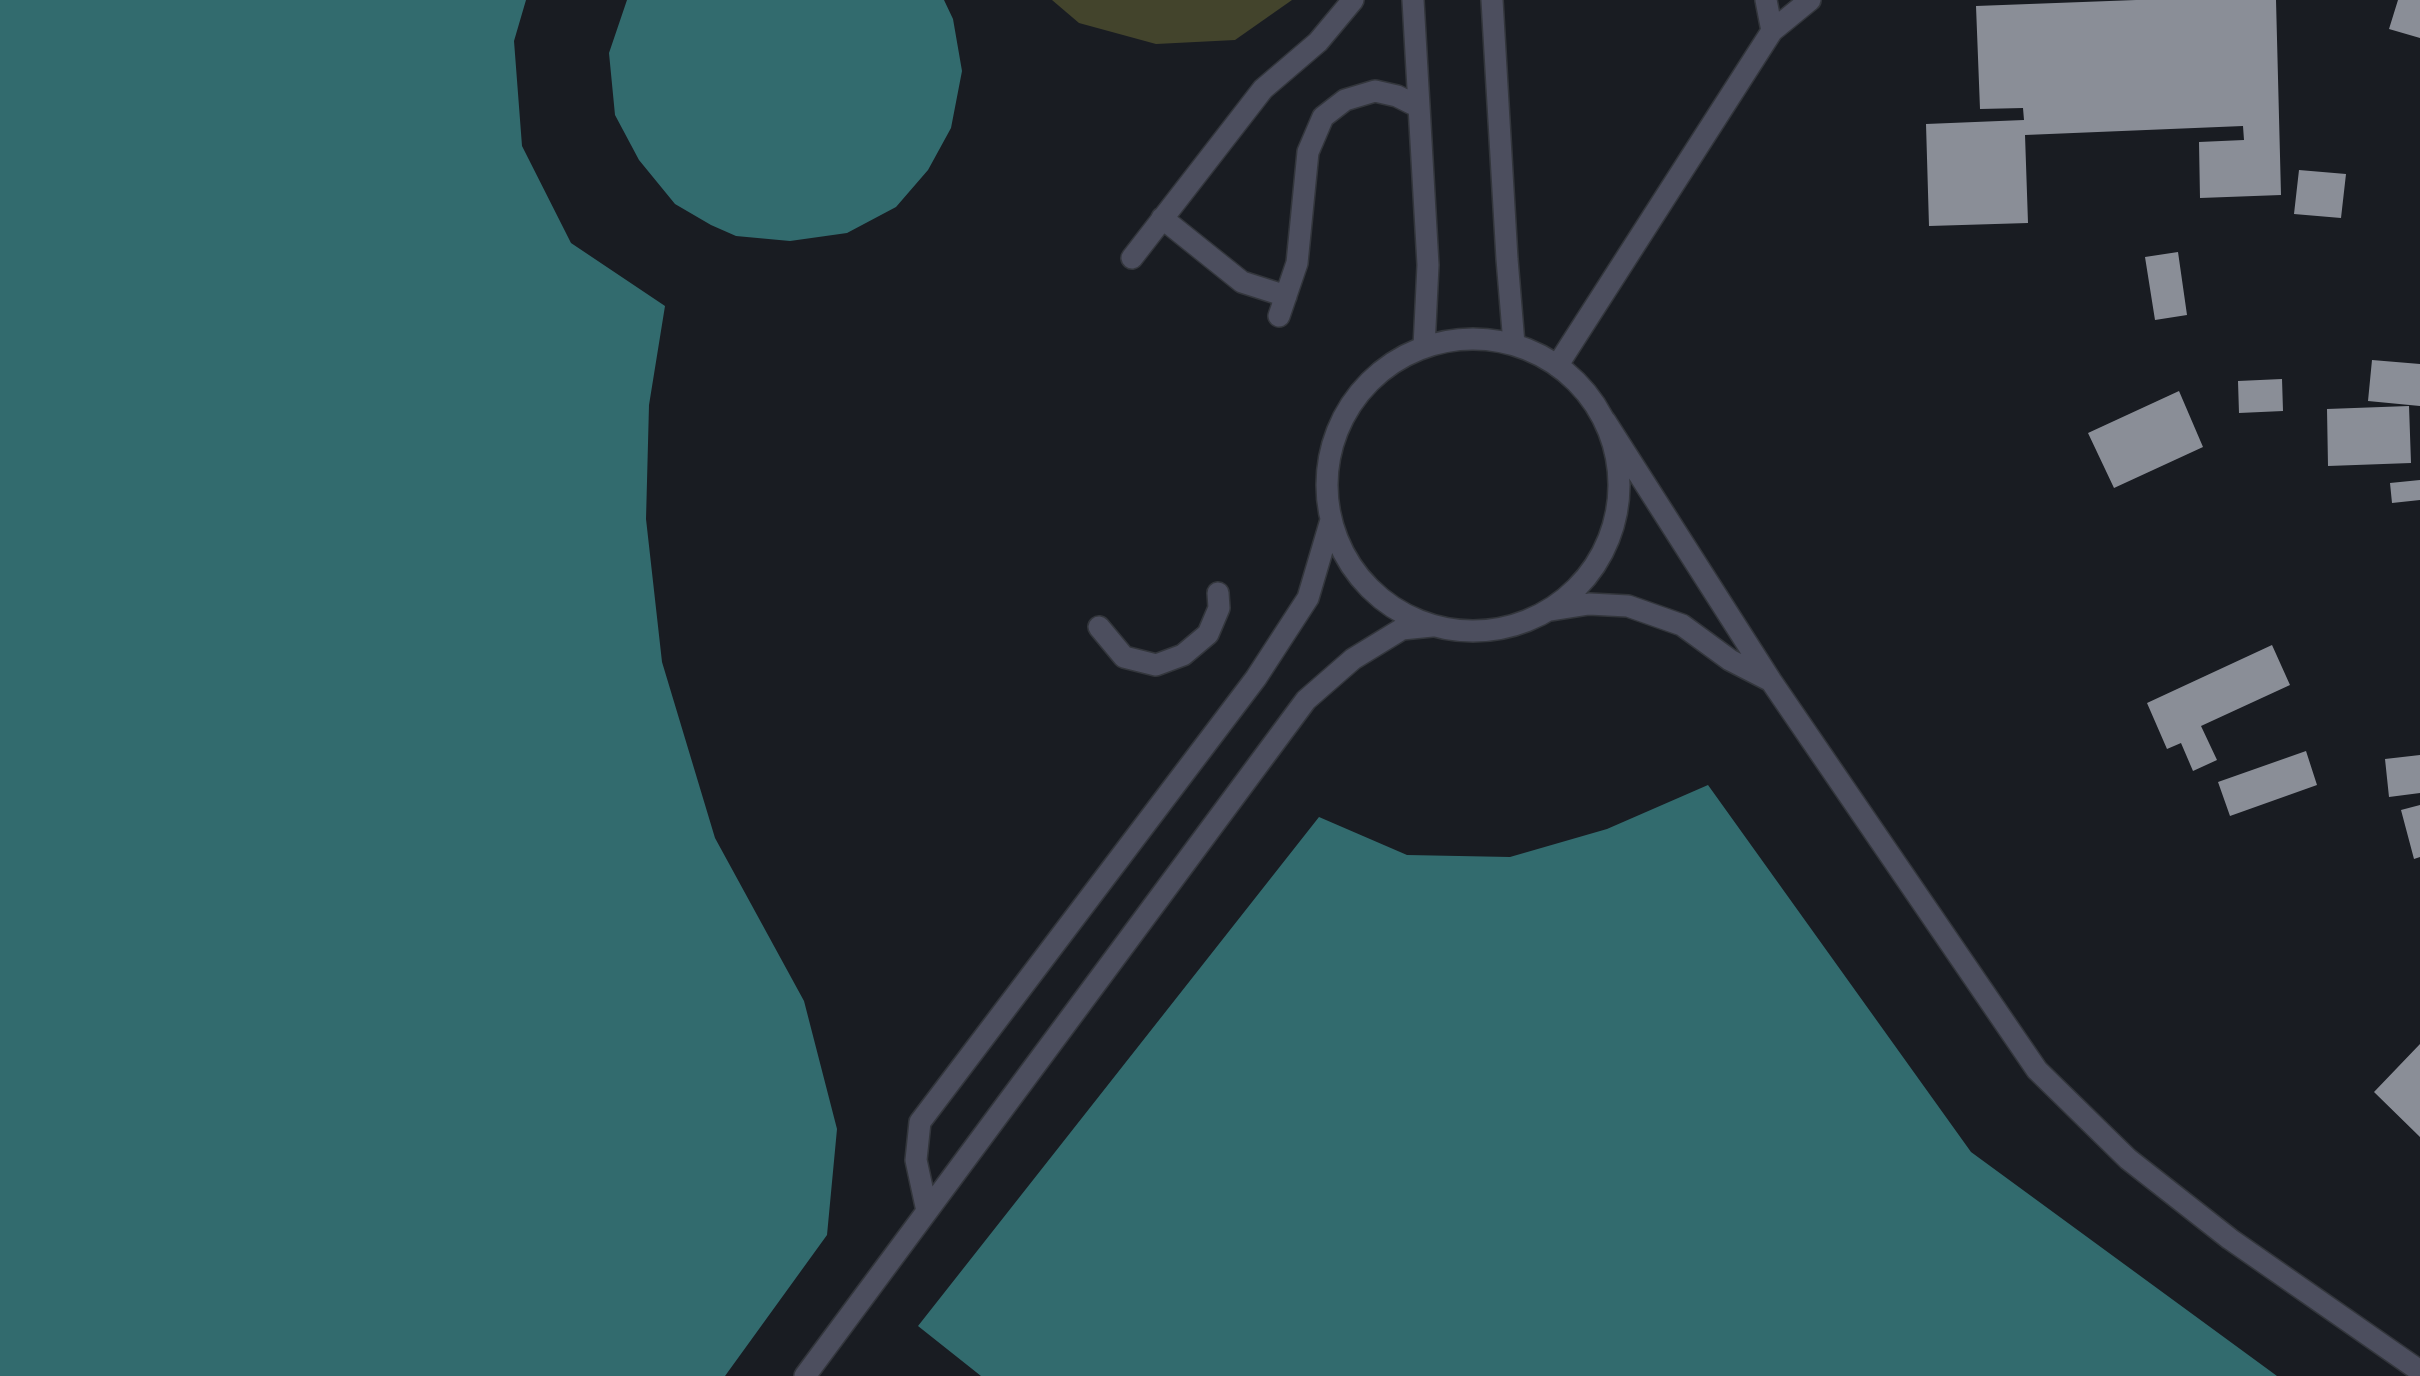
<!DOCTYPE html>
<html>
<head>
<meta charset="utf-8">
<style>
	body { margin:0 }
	canvas { display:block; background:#191c22 }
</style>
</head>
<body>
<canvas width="2420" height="1376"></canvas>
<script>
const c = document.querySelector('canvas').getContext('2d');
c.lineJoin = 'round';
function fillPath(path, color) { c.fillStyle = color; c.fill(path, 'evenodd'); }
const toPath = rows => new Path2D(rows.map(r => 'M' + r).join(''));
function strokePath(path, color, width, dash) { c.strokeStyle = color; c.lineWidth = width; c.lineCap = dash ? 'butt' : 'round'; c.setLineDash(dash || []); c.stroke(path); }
const green = toPath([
	[1052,0,1292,0,1235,40,1156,44,1079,23]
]);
const water = toPath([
	[0,0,526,0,514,41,522,146,571,243,665,306,649,405,646,519,662,662,715,838,804,1001,837,1129,827,1235,725,1376,0,1376],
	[627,0,944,0,953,19,962,71,951,128,928,170,896,207,847,233,790,241,736,236,711,225,675,204,639,160,615,115,609,53],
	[1708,785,1971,1152,2277,1376,981,1376,918,1326,1319,817,1407,855,1510,857,1607,829]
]);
const building = toPath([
	[2136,0,2276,0,2281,195,2200,198,2199,142,2244,140,2243,126,2025,135,2028,223,1929,226,1926,124,2024,120,2023,108,1980,109,1976,6],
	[2398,0,2420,0,2420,38,2389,29],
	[2299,170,2346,174,2341,218,2294,214],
	[2178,252,2187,315,2155,320,2145,257],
	[2372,360,2420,364,2420,406,2368,401],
	[2282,379,2283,411,2239,413,2238,381],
	[2179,391,2203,447,2114,488,2088,433],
	[2409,406,2411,463,2328,466,2327,409],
	[2420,480,2420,500,2392,503,2390,483],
	[2272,645,2290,685,2201,726,2217,760,2193,771,2181,743,2167,749,2147,703],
	[2306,751,2317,785,2230,816,2218,782],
	[2420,755,2420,793,2389,797,2385,759],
	[2420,805,2420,857,2414,859,2401,810],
	[2420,1044,2420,1137,2374,1092]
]);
const minor = toPath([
	[1413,0,1428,265,1424,347],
	[1492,0,1507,259,1514,344],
	[1766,0,1772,31],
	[1162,218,1242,282,1286,296],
	[1132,258,1263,89,1318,42,1353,0],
	[1279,316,1297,263,1308,152,1323,117,1345,100,1375,91,1397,96,1419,107],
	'1327 485a146 146 0 1 1 292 0a146 146 0 1 1-292 0Z',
	[1557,366,1772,31,1810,0],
	[1605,421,1771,681,2037,1070,2128,1159,2230,1239,2420,1371],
	[1551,610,1589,604,1628,606,1682,625,1730,660,1769,680],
	[1099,627,1124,657,1156,665,1183,655,1208,634,1219,608,1218,593],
	[927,1211,916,1160,920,1122,1256,678,1308,598,1331,520],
	[805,1376,1306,700,1353,659,1402,629,1432,626]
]);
fillPath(green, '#43442c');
fillPath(water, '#326b6e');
fillPath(building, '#8a8e97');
strokePath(minor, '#33363c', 24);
strokePath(minor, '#4c4e5e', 21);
</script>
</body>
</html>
